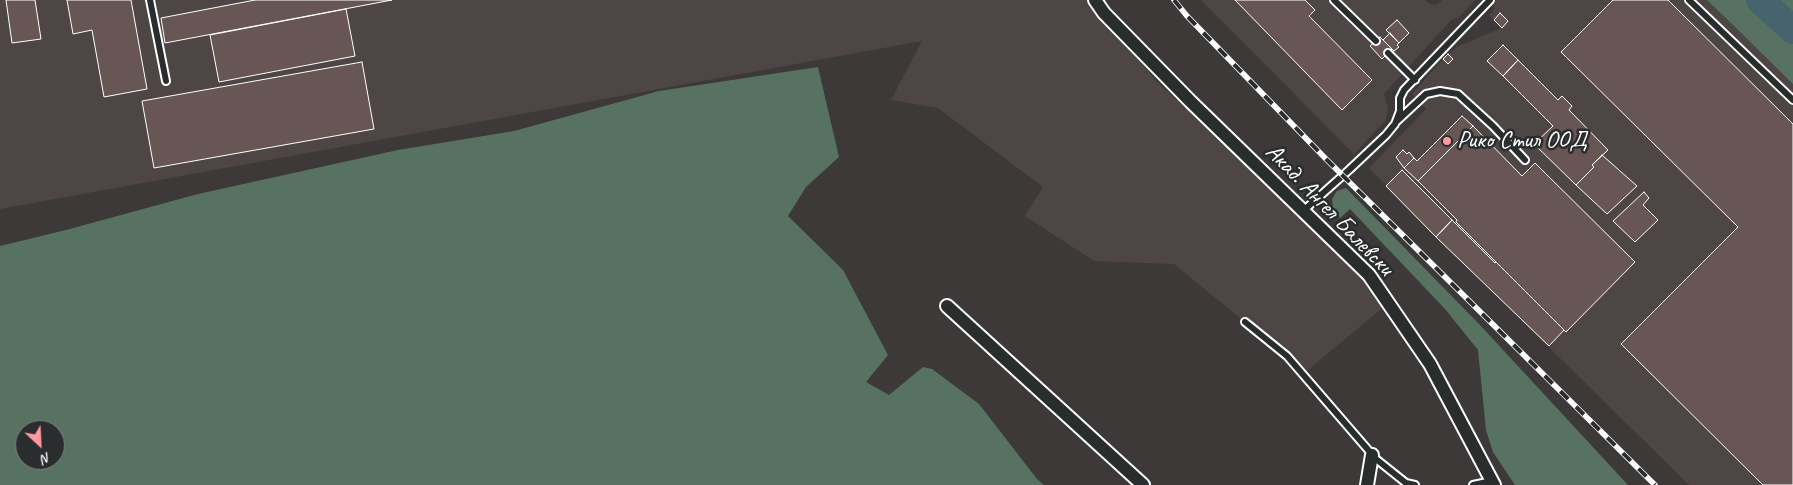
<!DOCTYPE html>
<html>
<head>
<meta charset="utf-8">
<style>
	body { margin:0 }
	#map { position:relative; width:1793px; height:485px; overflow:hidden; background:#3d3939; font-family:Caveat,sans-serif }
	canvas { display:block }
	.north { position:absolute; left:15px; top:420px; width:50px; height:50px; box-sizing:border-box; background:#2a2d2e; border:1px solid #7f8182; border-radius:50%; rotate:155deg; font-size:14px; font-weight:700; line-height:20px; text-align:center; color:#fff }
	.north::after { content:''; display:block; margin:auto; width:18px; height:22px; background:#ff9aa2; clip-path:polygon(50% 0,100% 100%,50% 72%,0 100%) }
</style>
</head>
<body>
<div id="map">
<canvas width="1793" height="485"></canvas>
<div class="north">N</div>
</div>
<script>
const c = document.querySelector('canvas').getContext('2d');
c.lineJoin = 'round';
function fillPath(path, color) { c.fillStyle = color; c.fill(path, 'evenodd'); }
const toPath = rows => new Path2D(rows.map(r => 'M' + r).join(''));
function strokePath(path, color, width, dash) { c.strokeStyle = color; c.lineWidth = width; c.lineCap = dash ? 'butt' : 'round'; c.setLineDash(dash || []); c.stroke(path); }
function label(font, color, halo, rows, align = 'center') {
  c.font = font + ' Caveat,sans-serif'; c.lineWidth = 5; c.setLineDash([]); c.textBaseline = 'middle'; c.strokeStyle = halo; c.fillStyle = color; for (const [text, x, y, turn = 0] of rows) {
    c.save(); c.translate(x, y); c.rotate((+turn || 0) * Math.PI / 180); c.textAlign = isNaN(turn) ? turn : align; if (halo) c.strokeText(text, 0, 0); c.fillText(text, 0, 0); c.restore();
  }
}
const built = toPath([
	[0,0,1090,0,1157,82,1324,233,1386,305,1303,374,1245,322,1174,264,1094,261,1025,216,1043,187,938,108,891,100,922,41,0,209],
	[1201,0,1425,0,1430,4,1438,4,1442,0,1475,0,1458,18,1451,20,1384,94,1388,107,1386,120,1354,154],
	[1488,0,1713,0,1793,71,1793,485,1689,485,1440,240,1369,168,1426,109,1412,94,1443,59,1457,47,1501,28,1489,15,1495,8]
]);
const green = toPath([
	[1707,0,1793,0,1793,84,1732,24],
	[818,67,839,157,806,187,788,216,843,270,888,355,866,382,889,395,923,367,932,369,979,404,1037,479,1044,485,0,485,0,246,66,230,198,194,398,150,514,131,659,91],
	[25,430,55,430,55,460,25,460],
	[1346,188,1480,325,1628,485,1515,485,1493,452,1486,430,1478,350,1445,309,1350,209,1340,218,1333,207,1332,199,1337,191]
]);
const river = toPath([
	[1760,0,1793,30]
]);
const building = toPath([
	[6,0,35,0,41,39,12,43,6,0],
	[67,0,131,0,147,89,104,97,92,30,73,34,67,0],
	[255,0,392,0,165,43,161,18,255,0],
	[1235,0,1305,0,1315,10,1309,16,1372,80,1342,110,1235,0],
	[1613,0,1668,0,1793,124,1793,485,1763,485,1621,344,1738,227,1561,52,1613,0],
	[346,9,355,56,219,82,210,35,346,9],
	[1500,13,1508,21,1502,28,1494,20,1500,13],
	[1397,20,1409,33,1399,43,1386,30,1397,20],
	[1390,33,1399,43,1397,45,1399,47,1394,51,1383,40,1390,33],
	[1380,37,1392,49,1382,59,1370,46,1380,37],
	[1503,45,1518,60,1503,76,1487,61,1503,45],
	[1448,54,1453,59,1448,64,1443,59,1448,54],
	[1518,60,1558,100,1562,96,1572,106,1569,110,1608,150,1592,165,1594,167,1576,185,1534,144,1553,126,1503,76,1518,60],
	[362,62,374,129,154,168,142,101,362,62],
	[1462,116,1473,126,1418,181,1404,168,1414,158,1417,161,1462,116],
	[1473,126,1522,176,1535,163,1635,262,1566,332,1456,222,1457,220,1418,181,1473,126],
	[1403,150,1407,154,1409,152,1414,158,1404,168,1396,157,1403,150],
	[1602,155,1637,186,1607,214,1576,185,1594,167,1592,165,1602,155],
	[1402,170,1452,220,1436,237,1386,186,1402,170],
	[1644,192,1649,198,1643,205,1658,220,1635,242,1613,221,1644,192],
	[1452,220,1495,263,1496,262,1564,330,1549,346,1436,237,1452,220]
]);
const lane = toPath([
	[150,0,166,81],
	[1334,0,1376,41],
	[1689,0,1793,100],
	[1388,53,1415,80],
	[1397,121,1426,94,1440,91,1458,94,1493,126,1525,160],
	[1303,211,1349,170,1386,135,1395,124,1400,111,1400,98,1404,90,1490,0],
	[1245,322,1287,356,1376,459,1406,483,1415,485],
	[1473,485,1492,481]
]);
const street = toPath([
	[1095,0,1104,13,1191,102,1369,275,1430,364,1494,485],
	[947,306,1143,485],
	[1367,485,1372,455]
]);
const rail = toPath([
	[1174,0,1187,16,1326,159,1655,485]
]);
const markers = [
	[1447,141,5,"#ff9aa2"]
];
const poiNames = [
	["Рико Стил ООД",1457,141]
];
const streetNames = [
	["Акад. Ангел Балевски",1329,210,46]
];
fillPath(built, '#4e4645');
fillPath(green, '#577260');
strokePath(river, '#47636c', 28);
fillPath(building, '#685654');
strokePath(building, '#fff', 1);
strokePath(lane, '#fff', 10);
strokePath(street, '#fff', 16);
strokePath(lane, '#2a2d2e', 6);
strokePath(street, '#2a2d2e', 12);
strokePath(rail, '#fff', 5.5);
strokePath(rail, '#2a2d2e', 4, [11]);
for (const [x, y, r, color] of markers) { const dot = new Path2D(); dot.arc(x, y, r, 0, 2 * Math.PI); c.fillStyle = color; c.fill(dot); strokePath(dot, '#2a2d2e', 2); }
label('24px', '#fff', '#2a2d2e', poiNames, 'left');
label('24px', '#fff', '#2a2d2e', streetNames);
</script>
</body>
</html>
